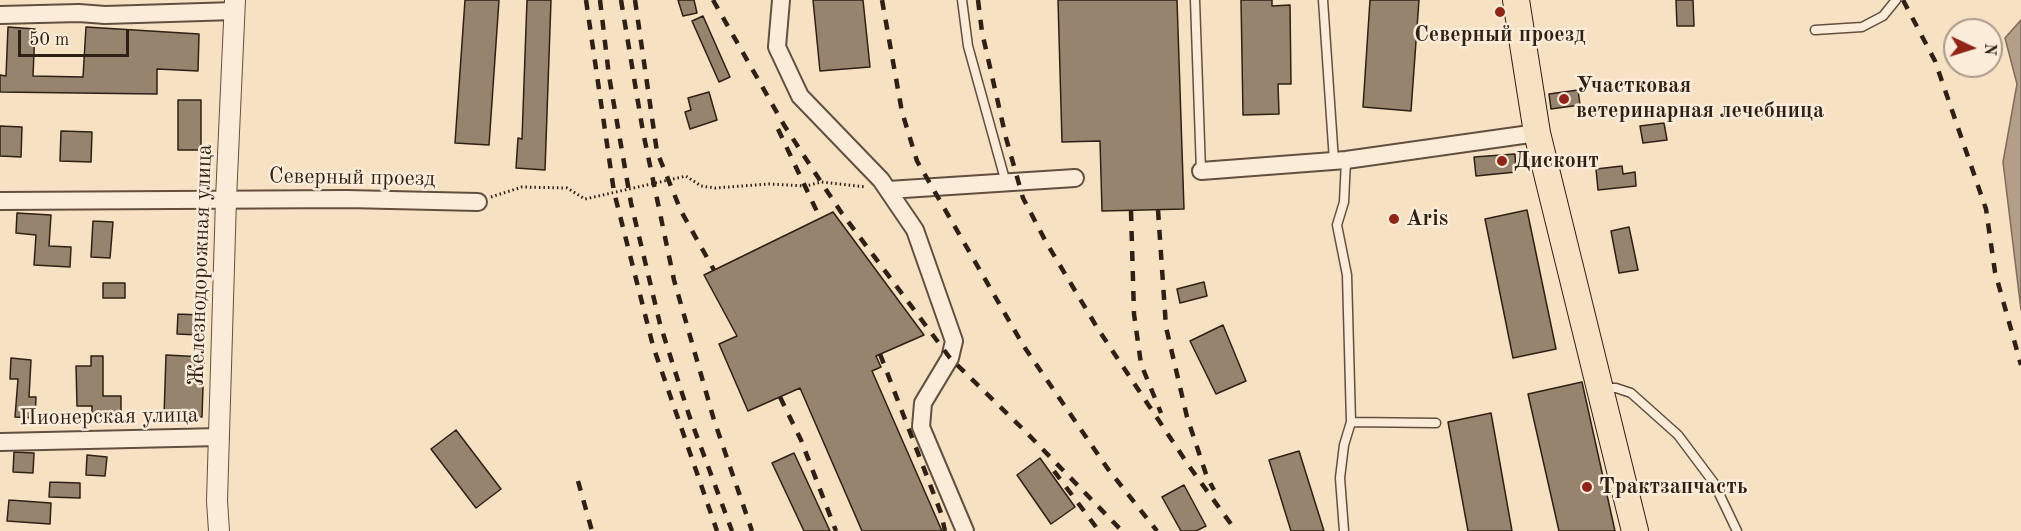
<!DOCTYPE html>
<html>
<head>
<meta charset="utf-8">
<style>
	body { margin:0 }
	#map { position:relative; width:2021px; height:531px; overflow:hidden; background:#f7e1c3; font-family:"Old Standard TT",serif }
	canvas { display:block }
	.north { position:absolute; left:1943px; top:18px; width:60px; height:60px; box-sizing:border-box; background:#faecd8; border:2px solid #a99a8a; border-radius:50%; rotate:94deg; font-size:16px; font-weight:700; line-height:24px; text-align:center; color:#2f2015 }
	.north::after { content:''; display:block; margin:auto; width:21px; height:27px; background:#8f2418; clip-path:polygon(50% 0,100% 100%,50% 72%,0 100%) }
	.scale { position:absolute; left:18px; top:30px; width:111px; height:27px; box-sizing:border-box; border:3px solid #2f2015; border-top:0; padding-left:8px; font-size:18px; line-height:21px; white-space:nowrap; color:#2f2015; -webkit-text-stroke:4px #faecd8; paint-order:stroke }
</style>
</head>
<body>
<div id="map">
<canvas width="2021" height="531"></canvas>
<div class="north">N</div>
<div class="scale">50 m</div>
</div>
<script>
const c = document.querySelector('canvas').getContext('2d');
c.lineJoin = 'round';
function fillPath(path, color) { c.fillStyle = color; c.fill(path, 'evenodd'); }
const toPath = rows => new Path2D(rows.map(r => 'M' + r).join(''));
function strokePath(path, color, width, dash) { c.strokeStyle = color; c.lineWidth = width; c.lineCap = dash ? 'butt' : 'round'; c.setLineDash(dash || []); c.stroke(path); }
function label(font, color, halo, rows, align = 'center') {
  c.font = font + ' "Old Standard TT",serif'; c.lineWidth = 5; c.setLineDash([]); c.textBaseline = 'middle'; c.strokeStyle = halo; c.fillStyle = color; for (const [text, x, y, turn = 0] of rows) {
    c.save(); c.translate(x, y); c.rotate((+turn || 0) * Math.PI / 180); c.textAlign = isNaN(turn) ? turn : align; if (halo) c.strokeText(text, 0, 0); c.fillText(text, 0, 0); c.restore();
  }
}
const water = toPath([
	[2021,20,2021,310,2003,162,2017,84,2005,38,2021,20]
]);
const building = toPath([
	[465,0,499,0,489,145,455,143,465,0],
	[527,0,551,0,545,170,516,168,518,138,522,139,527,0],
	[678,0,694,0,697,13,683,16,678,0],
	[813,0,863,0,870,67,820,71,813,0],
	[1058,0,1177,0,1184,209,1102,211,1100,141,1062,142,1058,0],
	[1241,0,1272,0,1272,6,1290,5,1291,84,1278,84,1279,114,1243,115,1241,0],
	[1370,0,1419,0,1411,111,1363,107,1370,0],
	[1676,0,1693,0,1694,26,1677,26,1676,0],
	[703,16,730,77,719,82,692,21,703,16],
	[8,27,35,29,33,76,83,77,86,27,199,34,198,71,157,69,157,94,0,92,0,75,6,76,8,27],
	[1578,90,1580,105,1551,109,1549,94,1578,90],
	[709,92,717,120,690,129,685,112,691,110,688,98,709,92],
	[178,100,201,100,201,150,178,150,178,100],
	[1664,123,1667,140,1643,143,1640,126,1664,123],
	[0,126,22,127,21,157,0,156,0,126],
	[61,131,92,132,91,162,60,161,61,131],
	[1515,154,1516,172,1476,176,1474,157,1515,154],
	[1622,166,1623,174,1635,172,1636,186,1598,190,1596,169,1622,166],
	[1527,210,1556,349,1513,358,1485,219,1527,210],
	[833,212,924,335,876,356,881,367,872,371,942,531,862,531,800,388,748,411,719,344,737,336,704,275,833,212],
	[17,213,51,215,49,246,71,247,70,267,34,265,36,235,16,233,17,213],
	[93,221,113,222,110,258,91,257,93,221],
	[1629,227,1638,270,1619,273,1611,231,1629,227],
	[1204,282,1207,296,1180,303,1177,289,1204,282],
	[103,283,125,283,125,298,103,298,103,283],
	[178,314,201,315,199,335,177,334,178,314],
	[1223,325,1246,381,1216,394,1190,341,1223,325],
	[166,355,204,357,202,417,164,416,166,355],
	[91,356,103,356,103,396,121,396,121,416,92,415,92,406,77,406,76,366,91,366,91,356],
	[11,358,31,360,29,397,36,397,35,418,15,417,18,379,10,379,11,358],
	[1582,382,1615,531,1559,531,1528,394,1582,382],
	[1491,413,1512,531,1468,531,1448,422,1491,413],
	[456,430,501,489,476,508,431,449,456,430],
	[1299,451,1324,531,1291,531,1269,460,1299,451],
	[14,452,34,453,33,473,13,472,14,452],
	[794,453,830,531,804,531,772,463,794,453],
	[87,455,107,457,105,476,86,475,87,455],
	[1040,458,1075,507,1051,524,1017,475,1040,458],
	[50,482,80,483,80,498,49,497,50,482],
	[1184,485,1206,526,1196,531,1181,531,1162,497,1184,485],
	[9,500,51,503,50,524,7,521,9,500]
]);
const path = toPath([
	[491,197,522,187,567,188,585,199,686,176,701,186,715,188,769,184,806,186,821,182,866,187]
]);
const service = toPath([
	[962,0,968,46,1006,183],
	[1195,0,1201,171],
	[1323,0,1334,161],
	[1815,30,1862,27,1883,16,1896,0],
	[1346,160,1344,202,1337,225,1347,275,1351,422,1436,423],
	[1604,388,1616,388,1631,393,1678,435,1714,483,1737,531],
	[1344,531,1340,478,1344,445,1351,422]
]);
const minor = toPath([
	[781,0,777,47,800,96,881,180,915,230,954,341,950,358,923,403,921,427,965,531],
	[0,15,79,13,105,15,235,11],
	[1201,171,1346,160,1537,133],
	[888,190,1075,178],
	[0,201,347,199,478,202],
	[0,442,220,437]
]);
const tertiary = toPath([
	[219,531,217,501,226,199,235,0]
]);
const primary = toPath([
	[1516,0,1537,133,1635,531]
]);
const rail = toPath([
	[586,0,614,192,653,346,717,531],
	[600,0,609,76,631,203,660,324,689,415,732,531],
	[621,0,643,132,674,280,714,420,752,531],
	[635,0,657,152,681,211,714,270],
	[713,0,784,125,821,182,841,212,950,358,1024,430,1122,531],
	[882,0,902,112,917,161,1023,345,1108,469,1157,531],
	[978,0,982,32,1006,138,1023,198,1046,242,1098,329,1189,466,1236,531],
	[1903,0,1935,61,1986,209,1995,272,2021,365],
	[778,129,820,218],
	[1158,210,1166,327,1187,417,1207,477,1214,490],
	[1131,211,1134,314,1141,364,1161,413],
	[880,354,941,513,945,531],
	[780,397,801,440,836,531],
	[1054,471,1099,531],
	[578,481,592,531]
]);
const markers = [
	[1500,12,6,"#8f2418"],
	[1564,99,6,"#8f2418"],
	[1502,161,6,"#8f2418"],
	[1394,219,6,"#8f2418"],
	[1587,487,6,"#8f2418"]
];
const poiNames = [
	["Северный проезд",1500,35,"center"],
	["Участковая",1576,86],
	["ветеринарная лечебница",1576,111],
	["Дисконт",1514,161],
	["Aris",1406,219],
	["Трактзапчасть",1599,487]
];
const streetNames = [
	["Северный проезд",352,178,1],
	["Железнодорожная улица",201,265,-88],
	["Пионерская улица",109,417,-1]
];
fillPath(water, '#b39f88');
strokePath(water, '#7e6c5a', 1.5);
fillPath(building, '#97846f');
strokePath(building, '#2f2015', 1.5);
strokePath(service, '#615040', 11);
strokePath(minor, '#615040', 20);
strokePath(tertiary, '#615040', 22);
strokePath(primary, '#2f2015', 28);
strokePath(path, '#2f2015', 3, [1.5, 3]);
strokePath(service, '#faecd8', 8);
strokePath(minor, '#faecd8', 16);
strokePath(tertiary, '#faecd8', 20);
strokePath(primary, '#f7e1c3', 26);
strokePath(rail, '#2f2015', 4.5, [10, 10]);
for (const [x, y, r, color] of markers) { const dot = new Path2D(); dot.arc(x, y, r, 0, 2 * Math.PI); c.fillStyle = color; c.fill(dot); strokePath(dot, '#faecd8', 2); }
label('bold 22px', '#2f2015', '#faecd8', poiNames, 'left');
label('22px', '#2f2015', '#faecd8', streetNames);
</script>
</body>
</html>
